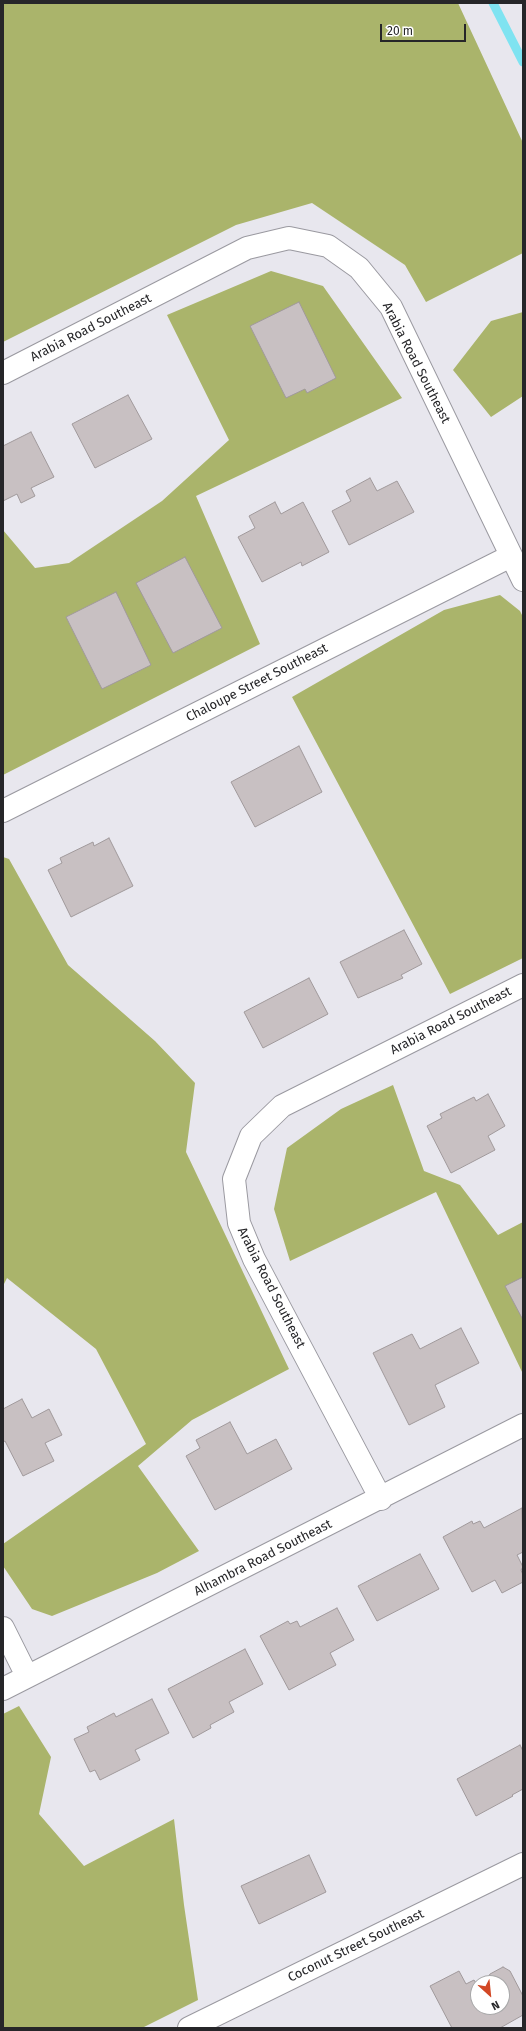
<!DOCTYPE html>
<html>
<head>
<meta charset="utf-8">
<style>
	body { margin:0 }
	#map { position:relative; width:526px; height:2031px; overflow:hidden; background:#e8e7ee; font-family:"Fira Sans",sans-serif }
	canvas { display:block }
	.frame { position:absolute; inset:0; border:4px solid #262629; pointer-events:none }
	.north { position:absolute; left:470px; top:1975px; width:40px; height:40px; box-sizing:border-box; background:#fff; border:1px solid #a8a8a9; border-radius:50%; rotate:153deg; font-size:11px; font-weight:700; line-height:16px; text-align:center; color:#262629 }
	.north::after { content:''; display:block; margin:auto; width:14px; height:18px; background:#d24825; clip-path:polygon(50% 0,100% 100%,50% 72%,0 100%) }
	.scale { position:absolute; left:380px; top:24px; width:86px; height:18px; box-sizing:border-box; border:2px solid #262629; border-top:0; padding-left:5px; font-size:12px; line-height:14px; white-space:nowrap; color:#262629; -webkit-text-stroke:3px #fff; paint-order:stroke }
</style>
</head>
<body>
<div id="map">
<canvas width="526" height="2031"></canvas>
<div class="frame"></div>
<div class="north">N</div>
<div class="scale">20 m</div>
</div>
<script>
const c = document.querySelector('canvas').getContext('2d');
c.lineJoin = 'round';
function fillPath(path, color) { c.fillStyle = color; c.fill(path, 'evenodd'); }
const toPath = rows => new Path2D(rows.map(r => 'M' + r).join(''));
function strokePath(path, color, width, dash) { c.strokeStyle = color; c.lineWidth = width; c.lineCap = dash ? 'butt' : 'round'; c.setLineDash(dash || []); c.stroke(path); }
function label(font, color, halo, rows, align = 'center') {
  c.font = font + ' "Fira Sans",sans-serif'; c.lineWidth = 3; c.setLineDash([]); c.textBaseline = 'middle'; c.strokeStyle = halo; c.fillStyle = color; for (const [text, x, y, turn = 0] of rows) {
    c.save(); c.translate(x, y); c.rotate((+turn || 0) * Math.PI / 180); c.textAlign = isNaN(turn) ? turn : align; if (halo) c.strokeText(text, 0, 0); c.fillText(text, 0, 0); c.restore();
  }
}
const forest = toPath([
	[3,3,458,3,523,143,523,253,426,302,405,265,312,203,236,225,3,342],
	[271,271,323,286,402,398,196,496,260,644,3,775,3,530,35,568,69,563,162,501,229,440,167,315],
	[523,312,523,396,491,417,453,370,491,321],
	[500,595,520,611,523,617,523,958,450,994,292,697,444,610],
	[3,857,9,859,68,965,155,1041,195,1083,186,1152,289,1369,192,1420,138,1466,199,1551,157,1573,52,1616,32,1609,3,1566,3,1544,146,1444,96,1349,7,1278,3,1286],
	[393,1085,424,1171,460,1185,498,1235,523,1222,523,1374,436,1192,290,1261,274,1209,287,1148,341,1109],
	[19,1706,51,1757,39,1814,84,1866,174,1819,184,1905,198,2000,142,2028,3,2028,3,1714]
]);
const stream = toPath([
	[493,3,523,62]
]);
const building = toPath([
	[299,302,336,378,307,393,305,389,286,398,250,326,299,302],
	[128,395,152,439,95,468,72,424,128,395],
	[31,432,54,477,31,488,35,496,21,503,17,494,3,501,3,446,31,432],
	[370,478,377,491,397,481,414,512,349,545,332,511,351,501,346,491,370,478],
	[275,502,281,514,303,502,329,552,302,566,301,562,262,582,238,537,255,528,249,516,275,502],
	[185,557,222,628,173,653,136,583,185,557],
	[116,592,151,665,102,689,66,617,116,592],
	[299,746,322,792,255,827,231,782,299,746],
	[109,838,133,886,71,917,48,870,62,863,60,858,93,842,94,846,109,838],
	[404,930,422,964,401,975,403,978,358,998,340,962,404,930],
	[309,978,328,1014,263,1048,244,1012,309,978],
	[488,1094,505,1126,488,1136,495,1150,451,1173,427,1126,442,1118,440,1114,474,1097,476,1101,488,1094],
	[523,1277,523,1320,505,1286,523,1277],
	[461,1328,479,1363,435,1385,445,1407,409,1425,373,1353,412,1334,420,1349,461,1328],
	[22,1399,32,1418,49,1409,62,1435,45,1443,54,1461,23,1476,5,1441,3,1442,3,1409,22,1399],
	[230,1422,247,1454,276,1439,292,1469,215,1510,186,1456,200,1448,196,1440,230,1422],
	[522,1508,523,1552,517,1555,523,1567,521,1570,523,1575,523,1582,502,1593,495,1580,472,1592,443,1537,472,1521,473,1524,480,1521,484,1528,522,1508],
	[420,1554,439,1589,377,1621,358,1586,420,1554],
	[337,1608,354,1640,330,1653,336,1665,289,1690,260,1636,288,1621,290,1624,297,1621,300,1627,337,1608],
	[245,1649,263,1684,229,1702,234,1712,210,1725,211,1728,193,1738,168,1689,245,1649],
	[152,1699,169,1733,135,1750,140,1760,100,1780,95,1770,90,1772,74,1739,89,1732,87,1727,114,1713,116,1717,152,1699],
	[520,1745,523,1751,523,1789,512,1795,513,1796,476,1816,457,1779,520,1745],
	[309,1855,326,1892,259,1924,241,1886,309,1855],
	[503,1967,510,1971,523,1996,523,2015,500,2028,452,2028,430,1986,459,1971,466,1984,474,1980,478,1986,478,2007,502,2007,502,1983,484,1983,490,1974,503,1967]
]);
const street = toPath([
	[3,373,247,248,289,238,328,246,359,268,391,307,523,580],
	[3,811,511,556],
	[381,1499,254,1259,239,1223,234,1179,251,1136,282,1106,523,985],
	[3,1628,27,1676],
	[3,1689,523,1425],
	[189,2028,523,1864]
]);
const streetNames = [
	["Arabia Road Southeast",91,328,-27],
	["Arabia Road Southeast",416,363,63],
	["Chaloupe Street Southeast",257,683,-27],
	["Arabia Road Southeast",451,1021,-27],
	["Arabia Road Southeast",271,1288,63],
	["Alhambra Road Southeast",263,1558,-27],
	["Coconut Street Southeast",356,1946,-26]
];
fillPath(forest, '#aab46b');
strokePath(stream, '#7fe3f1', 9);
fillPath(building, '#c8c0c2');
strokePath(building, '#a0999b', 1);
strokePath(street, '#9a99a0', 24);
strokePath(street, '#fff', 22);
label('13px', '#262629', '#fff', streetNames);
</script>
</body>
</html>
